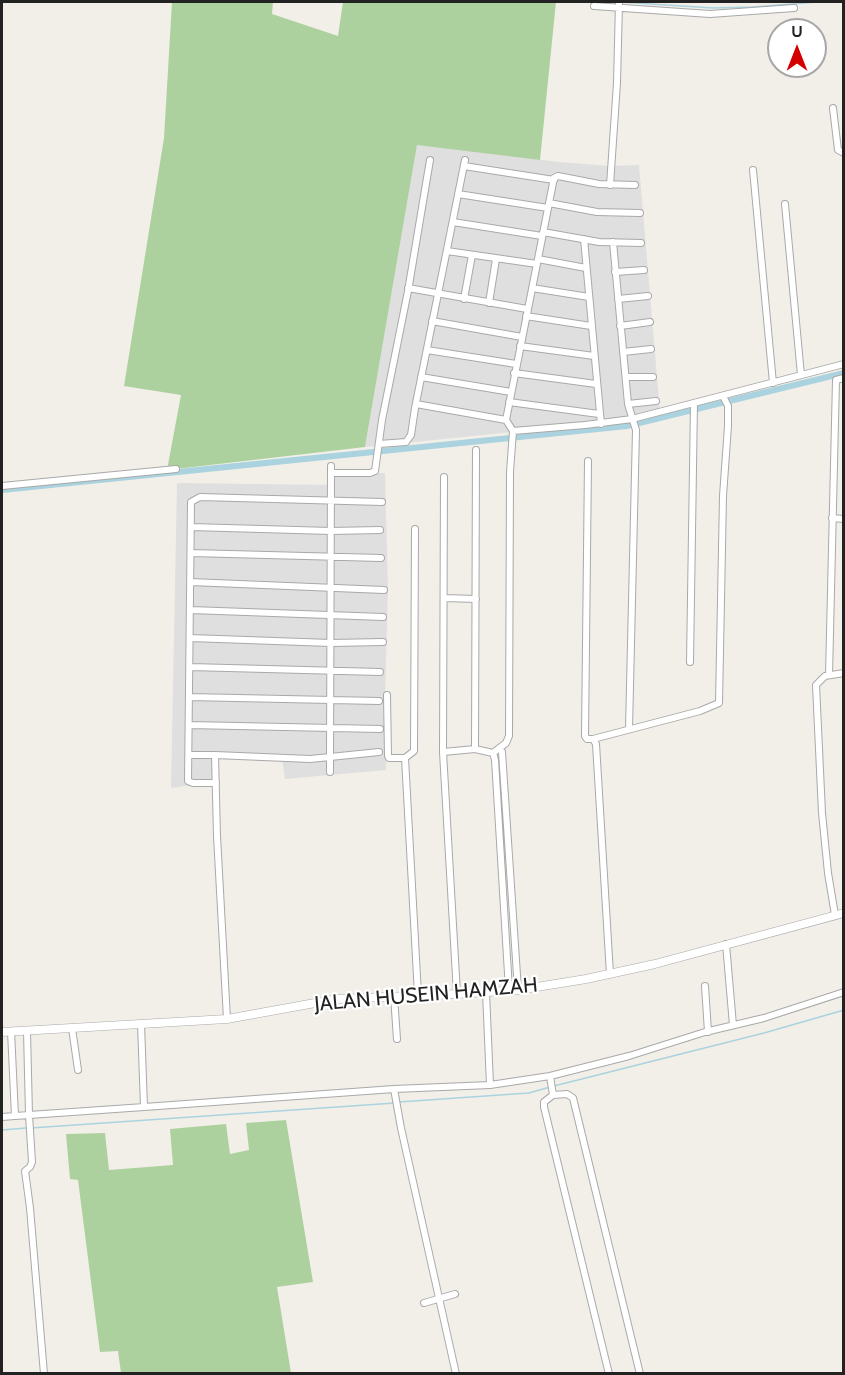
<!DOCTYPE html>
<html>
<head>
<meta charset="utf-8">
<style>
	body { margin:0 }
	#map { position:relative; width:845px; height:1375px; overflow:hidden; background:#f2efe9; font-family:Cabin,sans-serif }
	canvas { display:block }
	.frame { position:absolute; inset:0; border:3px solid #222; pointer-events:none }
	.north { position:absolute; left:767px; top:18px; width:60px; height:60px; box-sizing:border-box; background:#fff; border:2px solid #a7a7a7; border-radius:50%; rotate:0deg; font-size:16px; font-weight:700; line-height:24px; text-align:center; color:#222 }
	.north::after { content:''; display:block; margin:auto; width:21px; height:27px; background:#d40000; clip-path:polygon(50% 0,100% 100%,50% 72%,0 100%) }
</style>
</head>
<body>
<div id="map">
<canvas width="845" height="1375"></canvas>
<div class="frame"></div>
<div class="north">U</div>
</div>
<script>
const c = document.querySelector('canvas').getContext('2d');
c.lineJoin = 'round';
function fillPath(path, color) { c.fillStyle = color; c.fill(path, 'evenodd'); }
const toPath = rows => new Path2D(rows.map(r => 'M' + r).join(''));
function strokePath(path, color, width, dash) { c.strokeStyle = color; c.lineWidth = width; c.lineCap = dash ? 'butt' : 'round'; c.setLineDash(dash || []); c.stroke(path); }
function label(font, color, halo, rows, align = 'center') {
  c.font = font + ' Cabin,sans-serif'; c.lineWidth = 4.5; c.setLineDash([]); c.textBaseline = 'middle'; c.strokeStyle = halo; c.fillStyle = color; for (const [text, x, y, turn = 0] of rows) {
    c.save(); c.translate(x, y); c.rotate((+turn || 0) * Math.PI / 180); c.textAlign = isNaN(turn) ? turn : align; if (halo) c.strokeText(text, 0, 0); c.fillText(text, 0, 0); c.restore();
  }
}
const residential = toPath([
	[417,144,559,162,610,166,639,165,660,412,513,432,365,447],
	[331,473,385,473,388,589,385,701,386,770,285,779,282,758,215,756,215,782,171,788,177,483,331,485]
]);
const forest = toPath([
	[172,2,273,2,272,14,338,36,343,2,556,2,540,160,417,145,365,447,167,470,181,395,124,386,164,138],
	[286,1120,313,1282,277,1287,291,1373,121,1373,118,1351,100,1352,78,1180,70,1179,66,1134,105,1133,109,1170,173,1165,170,1129,226,1124,230,1154,249,1150,246,1123]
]);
const stream = toPath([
	[620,2,713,8,753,7,817,2],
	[554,1086,764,1033,844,1010],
	[399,1102,529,1093,550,1087],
	[31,1128,395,1103],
	[2,1130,26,1128]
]);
const canal = toPath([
	[2,490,627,426,844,373]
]);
const minor = toPath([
	[594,6,710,14,794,8],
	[833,108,838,150,844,153],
	[464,166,554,180],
	[753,170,773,383],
	[610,185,617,83,619,2],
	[458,194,548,208],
	[549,203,597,212,640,213],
	[785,204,801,375],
	[453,222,542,236],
	[543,232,599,242,641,243],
	[584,239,601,424],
	[613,242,628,404,636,430,629,729],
	[447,251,537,264],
	[538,259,586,268],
	[615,272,644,270],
	[408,288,527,309],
	[532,288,589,297],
	[464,299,472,255],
	[618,299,648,296],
	[489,303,496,259],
	[526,316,591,326],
	[432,321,522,337],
	[620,326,650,322],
	[520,346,594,356],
	[427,350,516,364],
	[623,352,651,349],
	[514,373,596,384],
	[421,377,511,392],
	[626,377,653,377],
	[509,402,599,414],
	[416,404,506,420,513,431,510,472,509,736,506,743,493,753],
	[628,404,656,401],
	[506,420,554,178,558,176,599,184,635,185],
	[513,431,585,425,632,419,844,364],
	[379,444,406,442,411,435,415,408,465,160],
	[588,461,585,736,587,739,593,739,596,744,610,974],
	[331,473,370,473,375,471,382,420,408,291,430,160],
	[444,477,443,752,475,749,493,753,495,760,509,990],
	[2,486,176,469],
	[832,518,844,519],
	[191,527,331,531,380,530],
	[191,553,381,558],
	[191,582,384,590],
	[445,598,476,599],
	[191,610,383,617],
	[190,638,331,643,383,642],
	[690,662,694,403],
	[190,667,380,672],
	[829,675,836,380,844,378],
	[387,695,388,756,389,758,405,758,414,751,415,529],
	[189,697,379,701],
	[189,725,380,729],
	[593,739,700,711,719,703,723,496,728,426,728,406,723,396],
	[475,749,476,450],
	[443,752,457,994],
	[502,752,518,990],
	[189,755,215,755,217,836,227,1019],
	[215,755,310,759,330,757,331,466],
	[405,758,418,995],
	[330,772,330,757,379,752],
	[216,783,193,783,188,781,191,502,200,497,382,502],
	[835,915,828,873,822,813,816,685,825,676,844,673],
	[726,944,733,1025],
	[705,986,708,1032],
	[486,992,490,1085],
	[394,996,397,1039],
	[72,1028,78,1070],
	[27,1031,29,1115,144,1107,141,1024],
	[550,1076,553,1095],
	[394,1089,401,1128,456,1374],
	[144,1107,394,1089,490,1085,550,1076,629,1056,705,1032,764,1018,844,992],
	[15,1116,29,1115,32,1162,30,1167,25,1171,30,1208,44,1374],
	[2,1117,15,1116,11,1031],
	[424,1303,455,1294],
	[609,1374,544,1107,544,1102,553,1095,567,1094,573,1098,640,1374]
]);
const tertiary = toPath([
	[2,1032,227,1019,337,999,457,994,518,990,586,979,655,964,844,913]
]);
const streetNames = [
	["JALAN HUSEIN HAMZAH",426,995,-5]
];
fillPath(residential, '#e0dfdf');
fillPath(forest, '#add19e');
strokePath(stream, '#aad3df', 1.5);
strokePath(canal, '#aad3df', 6);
strokePath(minor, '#a9a9a9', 8);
strokePath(tertiary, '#a9a9a9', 9);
strokePath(minor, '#fff', 6);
strokePath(tertiary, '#fff', 8);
label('21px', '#222', '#fff', streetNames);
</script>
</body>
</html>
